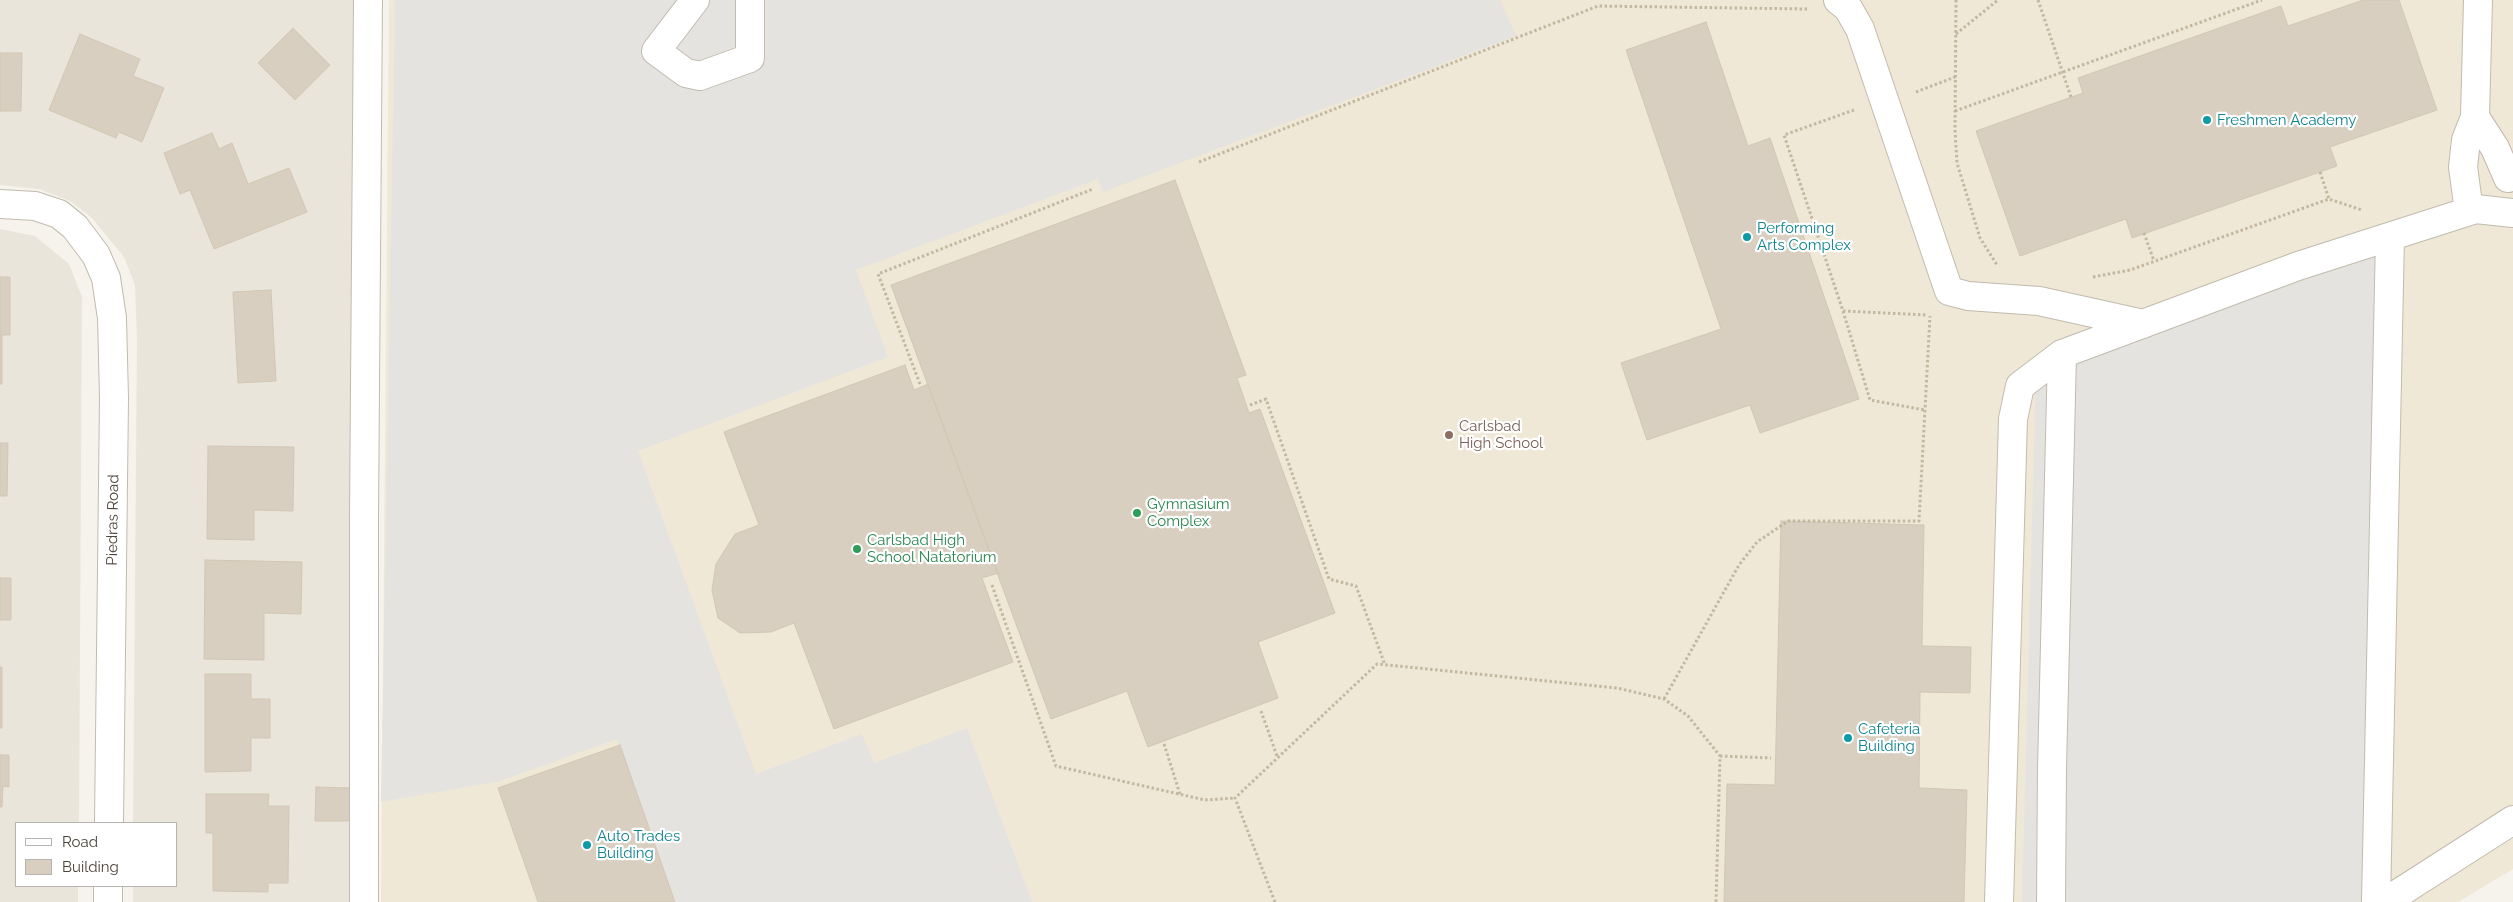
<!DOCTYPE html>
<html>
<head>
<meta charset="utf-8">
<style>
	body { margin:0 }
	#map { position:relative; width:2513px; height:902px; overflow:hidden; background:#f6f3ec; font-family:Raleway,sans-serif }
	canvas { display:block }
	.legend { position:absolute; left:15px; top:822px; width:162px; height:65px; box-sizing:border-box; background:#fff; border:1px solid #b7b4b0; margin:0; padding:6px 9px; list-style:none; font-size:15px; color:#4b4439 }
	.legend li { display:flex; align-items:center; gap:10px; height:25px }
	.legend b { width:25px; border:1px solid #b7b4b0 }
</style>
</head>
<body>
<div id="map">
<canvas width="2513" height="902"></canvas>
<ul class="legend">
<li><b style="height:6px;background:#fff"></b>Road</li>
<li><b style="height:14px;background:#d8cfc1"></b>Building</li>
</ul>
</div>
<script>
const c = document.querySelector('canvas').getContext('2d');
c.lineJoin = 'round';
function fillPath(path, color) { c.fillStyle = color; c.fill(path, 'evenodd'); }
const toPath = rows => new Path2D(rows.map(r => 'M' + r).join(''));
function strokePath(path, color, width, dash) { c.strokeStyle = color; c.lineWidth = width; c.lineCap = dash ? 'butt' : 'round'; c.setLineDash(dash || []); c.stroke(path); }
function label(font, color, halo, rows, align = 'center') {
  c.font = font + ' Raleway,sans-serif'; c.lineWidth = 4.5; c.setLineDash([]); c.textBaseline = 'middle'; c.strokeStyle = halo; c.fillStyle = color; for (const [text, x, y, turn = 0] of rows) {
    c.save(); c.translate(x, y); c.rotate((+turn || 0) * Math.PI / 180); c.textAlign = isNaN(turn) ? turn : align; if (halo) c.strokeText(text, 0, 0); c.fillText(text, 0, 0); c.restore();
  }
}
const residential = toPath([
	[0,0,368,0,364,902,133,902,133,886,176,886,176,823,133,823,137,340,135,285,124,257,92,218,70,201,39,189,0,185],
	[0,229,35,236,69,264,82,297,79,823,16,823,16,886,78,886,78,902,0,902]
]);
const education = toPath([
	[389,0,2513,0,2513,869,2458,902,381,902]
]);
const parking = toPath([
	[395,0,1500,0,1516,36,1103,192,1098,179,856,270,888,357,638,451,756,774,862,734,874,763,967,728,1032,902,676,902,617,739,497,782,381,802],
	[2390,237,2376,902,2022,902,2036,371]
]);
const building = toPath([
	[2363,0,2399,0,2437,110,2330,147,2337,166,2132,238,2126,219,2020,256,1976,131,2083,93,2078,78,2281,6,2288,26,2363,0],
	[1706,22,1748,146,1770,138,1859,399,1760,433,1750,405,1647,440,1621,363,1721,329,1626,50,1706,22],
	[293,28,330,65,295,100,258,63,293,28],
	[80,34,140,59,133,76,164,88,142,142,119,132,116,138,49,110,80,34],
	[0,53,22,53,21,111,0,111,0,53],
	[212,133,219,149,232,143,248,184,289,168,307,212,214,249,190,190,180,194,164,153,212,133],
	[1175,180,1246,375,1237,378,1249,413,1260,409,1335,613,1258,642,1278,698,1148,747,1127,691,1051,719,891,285,1175,180],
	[0,277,10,277,10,335,2,335,2,384,0,384,0,277],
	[271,290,276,381,238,383,233,292,271,290],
	[905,365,914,390,928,384,998,573,982,578,1013,662,834,729,794,623,771,632,740,633,718,618,712,590,716,564,735,534,759,525,724,432,905,365],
	[0,443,8,443,7,496,0,496,0,443],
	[208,446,294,447,293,511,254,510,254,540,207,539,208,446],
	[1781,521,1924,525,1922,646,1971,647,1970,693,1920,692,1919,788,1967,790,1964,902,1724,902,1727,784,1775,785,1781,521],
	[205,560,302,562,301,614,264,613,264,660,204,659,205,560],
	[0,578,11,578,11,620,0,620,0,578],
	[0,667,2,667,2,728,0,728,0,667],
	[205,674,251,674,251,699,270,699,270,738,251,738,251,771,205,772,205,674],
	[620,745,675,902,538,902,498,788,620,745],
	[0,755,9,755,9,787,3,786,2,807,0,807,0,755],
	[316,787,350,788,350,821,315,821,316,787],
	[206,794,269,794,268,806,289,806,288,883,268,883,268,892,213,891,213,833,206,833,206,794]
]);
const path = toPath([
	[1956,0,1955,130,1957,163,1980,238,1997,265],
	[2038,0,2071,97],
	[1956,34,1998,0],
	[1916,92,1955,77],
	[1854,110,1784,135,1843,311,1870,400,1925,410],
	[1955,111,2262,0],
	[1199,162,1598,6,1807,9],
	[2320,172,2329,199],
	[2144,233,2154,261],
	[2093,277,2130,270,2329,199,2362,210],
	[1843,311,1927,315],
	[920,384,878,274,1093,189],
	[1250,405,1266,399,1329,579,1356,586,1385,665],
	[992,585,1056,766,1205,800,1235,798],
	[1664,699,1739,565,1757,542,1788,521,1919,521,1930,316],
	[1261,711,1277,756],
	[1164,744,1180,794],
	[1720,756,1771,758],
	[1275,902,1235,798,1377,664,1617,688,1664,699,1688,716,1720,756,1716,902]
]);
const minor = toPath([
	[695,0,656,51,686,73,700,76,750,58,750,0],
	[1838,0,1848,8,1860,29,1949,291,1968,296,2039,301,2143,324],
	[2475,117,2495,148,2508,178],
	[0,204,35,206,59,214,75,227,96,255,106,278,112,318,114,398,109,823],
	[2469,211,2463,167,2466,140,2475,117,2478,0],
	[108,902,108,886],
	[364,902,364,517,368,0],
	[1999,902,2013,419,2020,386,2062,354,2298,266,2476,209,2513,213],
	[2051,902,2052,769,2062,354],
	[2376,902,2390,237],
	[2385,902,2513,820]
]);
const markers = [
	[2207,120,5,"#0f9aa8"],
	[1747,237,5,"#0f9aa8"],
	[1449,435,5,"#8d6e63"],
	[1137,513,5,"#2e9e5b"],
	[857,549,5,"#2e9e5b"],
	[1848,738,5,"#0f9aa8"],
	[587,845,5,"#0f9aa8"]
];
const cultureNames = [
	["Freshmen Academy",2217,120],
	["Performing",1757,228],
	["Arts Complex",1757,245],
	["Cafeteria",1858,729],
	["Building",1858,746],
	["Auto Trades",597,836],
	["Building",597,853]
];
const educationNames = [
	["Carlsbad",1459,426],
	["High School",1459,443]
];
const leisureNames = [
	["Gymnasium",1147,504],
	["Complex",1147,521],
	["Carlsbad High",867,540],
	["School Natatorium",867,557]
];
const streetNames = [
	["Piedras Road",113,520,-89]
];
fillPath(residential, '#eae5da');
fillPath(education, '#efe8d6');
fillPath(parking, '#e5e3e0');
fillPath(building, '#d8cfc1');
strokePath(building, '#d3c7b4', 1);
strokePath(minor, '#c2bbae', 30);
strokePath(path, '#c4b79f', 3, [2.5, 2.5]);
strokePath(minor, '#fff', 28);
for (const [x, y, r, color] of markers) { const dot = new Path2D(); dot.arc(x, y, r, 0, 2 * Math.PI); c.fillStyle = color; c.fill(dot); strokePath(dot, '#fff', 2); }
label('15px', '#0d838f', '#fff', cultureNames, 'left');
label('15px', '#785e54', '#fff', educationNames, 'left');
label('15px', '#27864d', '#fff', leisureNames, 'left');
label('15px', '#4b4439', '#fff', streetNames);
</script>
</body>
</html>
